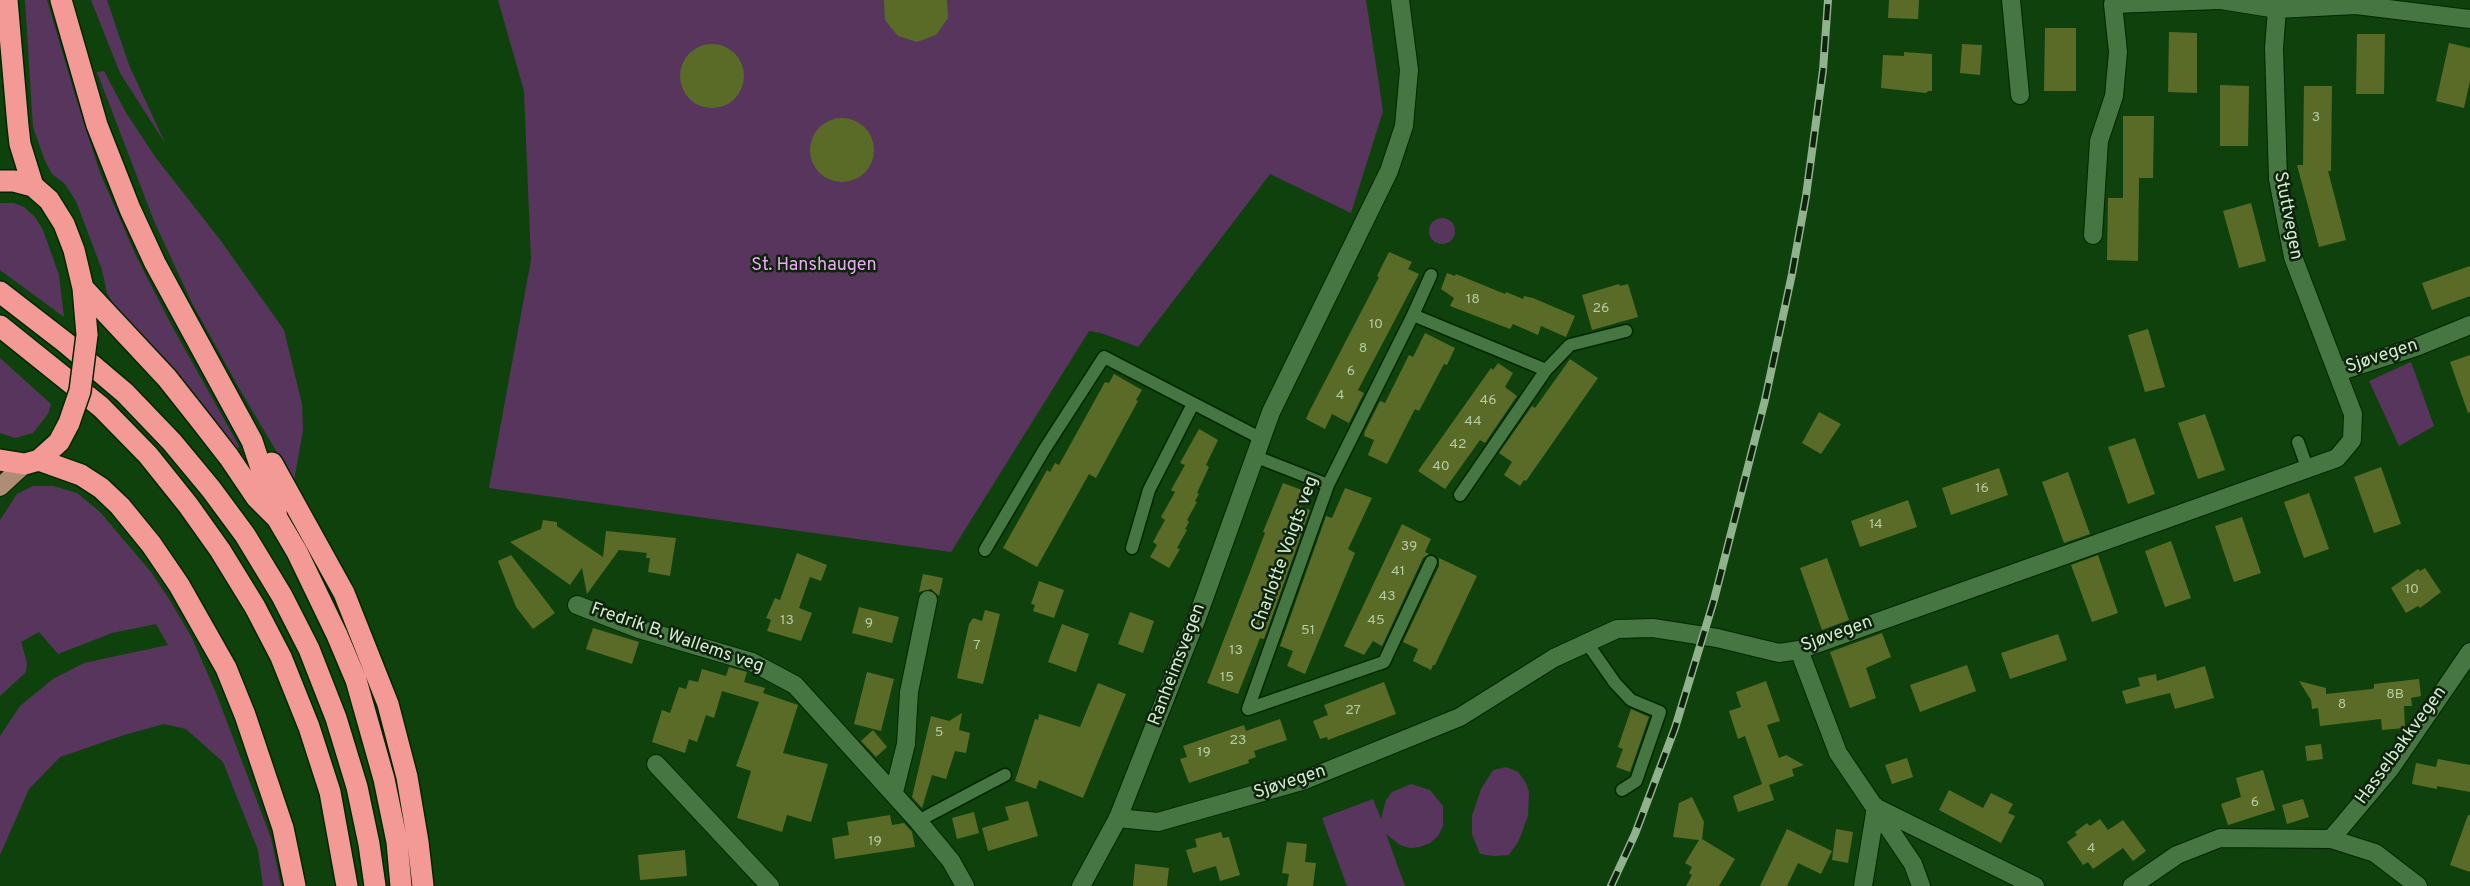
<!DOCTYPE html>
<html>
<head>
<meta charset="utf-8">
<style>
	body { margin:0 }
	canvas { display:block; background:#0f410c }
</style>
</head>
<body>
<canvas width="2470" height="886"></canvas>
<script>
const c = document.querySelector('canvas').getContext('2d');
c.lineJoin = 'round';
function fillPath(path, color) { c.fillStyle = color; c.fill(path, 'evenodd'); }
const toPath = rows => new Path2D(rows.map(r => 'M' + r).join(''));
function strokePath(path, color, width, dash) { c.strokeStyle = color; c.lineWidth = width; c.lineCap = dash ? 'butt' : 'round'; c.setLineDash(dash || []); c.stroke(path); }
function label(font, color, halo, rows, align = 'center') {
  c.font = font + ' Overpass,sans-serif'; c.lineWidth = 5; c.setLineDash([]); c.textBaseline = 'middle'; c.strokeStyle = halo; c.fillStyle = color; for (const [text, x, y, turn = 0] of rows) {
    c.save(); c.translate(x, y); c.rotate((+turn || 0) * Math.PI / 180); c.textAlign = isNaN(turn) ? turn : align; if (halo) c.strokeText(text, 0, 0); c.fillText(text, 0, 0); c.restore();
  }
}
const green = toPath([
	[25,0,47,0,75,95,100,173,136,256,173,328,239,446,236,451,117,311,107,293,102,270,76,201,65,184,52,174,45,161,33,127],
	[91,0,107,0,129,65,165,143,120,73],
	[498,0,1366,0,1383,111,1351,213,1270,174,1138,347,1101,333,1089,331,951,552,489,488,531,260,524,91],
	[104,71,125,111,156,158,221,241,284,330,302,404,303,430,294,481,239,388,192,303,154,221,97,72],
	[0,203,14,203,24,207,35,217,43,230,59,275,64,317,0,270],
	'1429 231a13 13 0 1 1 26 0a13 13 0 1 1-26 0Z',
	[0,358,51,404,48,414,33,433,15,438,0,433],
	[2411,362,2434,426,2399,446,2369,381],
	[33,486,53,486,77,493,100,512,151,572,169,599,192,638,216,693,271,838,281,886,263,886,258,850,223,762,186,729,164,724,124,735,60,757,29,789,0,855,0,736,20,706,53,679,84,663,168,645,156,624,112,633,58,654,39,632,21,642,27,663,26,672,0,696,0,520,17,494],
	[1506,767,1518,772,1526,783,1529,792,1528,816,1519,840,1509,855,1494,856,1480,854,1472,834,1472,816,1481,789,1493,770],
	[1411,784,1430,790,1443,806,1443,826,1438,836,1430,843,1420,847,1410,848,1400,845,1386,834,1405,886,1347,886,1322,818,1373,799,1381,819,1386,800,1392,792]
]);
const building = toPath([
	[884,0,947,0,948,18,936,35,917,42,898,36,885,20],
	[1889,0,1919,0,1918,19,1888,18],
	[2045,28,2076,28,2076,91,2044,91],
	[2169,32,2197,33,2197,93,2168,92],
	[2357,34,2385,34,2384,94,2356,94],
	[2449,43,2470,48,2470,81,2464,108,2436,101],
	[1962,44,1982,45,1980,75,1960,73],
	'680 76a32 32 0 1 1 64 0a32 32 0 1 1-64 0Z',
	[1904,52,1932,54,1932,91,1928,91,1926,93,1881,88,1883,55,1904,56],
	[2220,85,2249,86,2248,146,2220,146],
	[2304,86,2332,86,2331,171,2328,171,2346,240,2319,247,2297,165,2303,165],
	[2123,116,2154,116,2153,178,2139,178,2138,261,2107,260,2108,198,2123,198],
	'810 150a32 32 0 1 1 64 0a32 32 0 1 1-64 0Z',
	[2251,203,2266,261,2239,268,2223,211],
	[1389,252,1412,262,1408,269,1419,274,1358,390,1364,393,1349,423,1332,414,1325,429,1306,419,1309,412,1375,285,1379,277,1377,276],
	[2470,266,2470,296,2432,310,2422,283],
	[1447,273,1455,276,1456,274,1505,294,1506,292,1523,299,1524,296,1533,298,1575,316,1566,337,1541,326,1538,335,1513,324,1510,329,1450,306,1454,298,1441,289],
	[1619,284,1620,286,1628,284,1638,317,1592,330,1582,295],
	[2148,329,2165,387,2145,392,2128,335],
	[1425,333,1455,348,1447,365,1444,364,1419,411,1415,409,1387,464,1368,455,1374,440,1364,436,1365,431,1380,401,1385,403,1409,355,1413,357],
	[2470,355,2470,412,2468,413,2450,362],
	[1570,359,1598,378,1526,481,1524,480,1520,486,1504,475,1512,462,1499,453,1532,406,1535,408],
	[1498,363,1513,373,1505,387,1517,396,1485,443,1480,440,1445,489,1418,471,1491,368,1493,370],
	[1114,374,1142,390,1136,400,1138,401,1096,478,1089,474,1037,567,1003,548,1047,470,1050,472,1055,463,1059,465,1105,382,1109,383],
	[1819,412,1841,424,1821,454,1802,443],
	[2205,414,2225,470,2198,479,2178,423],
	[1199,429,1218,440,1206,465,1209,467,1197,493,1199,494,1195,501,1197,502,1187,520,1189,522,1185,529,1187,530,1177,548,1180,549,1169,568,1150,557,1157,545,1153,542,1165,520,1161,517,1175,492,1171,490,1185,465,1180,463],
	[2135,438,2155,494,2128,504,2108,447],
	[2381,467,2401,524,2374,533,2354,477],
	[1999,468,2008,495,1951,515,1942,488],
	[2068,472,2090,534,2064,543,2042,482],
	[1283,483,1302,490,1297,505,1310,510,1264,639,1260,638,1238,694,1207,683,1265,533,1263,532],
	[1345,488,1372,498,1348,549,1355,553,1305,674,1287,666,1293,651,1280,646,1326,516,1332,518],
	[2309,493,2329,549,2304,558,2284,502],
	[1908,500,1917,527,1860,547,1851,521],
	[2242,517,2261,573,2234,582,2215,526],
	[543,520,557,522,557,526,603,557,606,531,676,538,670,576,648,572,650,558,646,558,647,553,619,550,587,594,582,568,570,585,510,542,541,529],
	[1402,524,1431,539,1425,552,1429,554,1423,558,1382,646,1373,641,1364,655,1344,646],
	[2171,541,2191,598,2165,607,2145,551],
	[797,553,827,565,821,581,810,577,799,608,812,613,801,641,767,631,771,620,766,618,775,598,780,600],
	[511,555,555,613,533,629,516,607,498,561],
	[2098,555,2118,613,2092,622,2071,565],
	[1439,558,1477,576,1435,665,1433,665,1431,670,1413,661,1418,649,1403,642,1439,566],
	[1827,558,1849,620,1822,630,1800,568],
	[2425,568,2441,592,2420,608,2418,606,2406,613,2391,588,2418,569,2420,571],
	[923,574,943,578,939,596,931,589,919,592],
	[1039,581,1064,590,1054,618,1033,611,1035,605,1031,604],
	[859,607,899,617,892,643,852,633],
	[985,610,1000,614,983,684,957,678,969,624,973,618,982,621],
	[1130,612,1154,621,1143,653,1118,644],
	[1062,624,1089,634,1076,672,1048,662],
	[593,628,639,642,632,664,586,649],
	[1882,633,1891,657,1866,668,1876,698,1850,708,1830,652],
	[2058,634,2067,660,2010,679,2001,653],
	[1967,665,1976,691,1920,712,1910,685],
	[2205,666,2214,698,2175,709,2170,693,2126,704,2122,691,2140,686,2138,678,2156,674,2157,681],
	[729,667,747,672,744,682,765,688,763,693,798,705,783,753,828,764,811,822,787,815,782,832,737,818,751,771,736,766,759,702,722,691,714,718,706,715,697,742,689,739,685,753,652,742,662,710,670,713,679,687,686,689,689,680,698,682,702,669,726,676],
	[867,672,894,679,881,731,854,724],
	[2419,679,2421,696,2411,698,2412,706,2404,706,2405,728,2382,730,2381,719,2320,726,2318,708,2312,709,2311,700,2299,681,2326,688,2326,694,2372,689,2374,688,2374,684],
	[1766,681,1780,721,1767,725,1779,758,1786,755,1804,765,1792,769,1794,776,1769,785,1774,800,1738,812,1733,796,1762,784,1745,736,1738,739,1729,711,1741,707,1736,692],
	[1384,682,1396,714,1328,740,1327,737,1320,739,1313,721,1328,715,1324,705],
	[1098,683,1126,694,1083,798,1039,780,1036,789,1015,781,1035,719,1038,720,1039,714,1080,727],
	[1631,709,1649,717,1630,772,1616,767,1623,749,1618,747],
	[962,713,959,730,970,733,966,753,955,751,946,779,932,775,922,808,912,797,931,716,949,721],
	[1280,719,1287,740,1254,751,1256,757,1248,760,1249,763,1189,783,1180,759,1187,757,1183,746,1244,725,1246,731],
	[873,730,887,747,876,757,861,741],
	[2321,744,2323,759,2307,761,2305,746],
	[1907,758,1913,777,1892,784,1885,765],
	[2438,759,2470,765,2470,792,2437,786,2437,789,2412,784,2416,763,2436,767],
	[2263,770,2275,810,2228,825,2221,804,2241,797,2236,778],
	[1949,790,1983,808,1991,793,2013,804,2008,813,2015,816,2001,843,1939,810],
	[1692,797,1704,822,1702,839,1735,859,1719,886,1686,886,1692,875,1689,873,1692,867,1685,863,1699,840,1673,837,1679,803],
	[2303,799,2309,817,2287,824,2282,805],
	[1028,801,1038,836,988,851,982,828,1009,820,1005,807],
	[974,812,979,833,957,839,952,818],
	[890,815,892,825,904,823,912,832,915,847,835,859,832,838,849,835,847,822],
	[2468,815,2470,815,2470,872,2450,865],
	[2100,819,2108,830,2123,820,2146,851,2133,861,2123,848,2093,869,2088,862,2083,865,2067,842,2077,835,2075,832,2087,823,2090,826],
	[1787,829,1832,851,1821,874,1798,863,1787,886,1760,886],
	[1836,829,1853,832,1848,863,1832,860],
	[1221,832,1223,838,1229,837,1240,875,1220,881,1216,866,1193,873,1186,850,1197,847,1195,839],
	[1287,842,1307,844,1305,862,1316,863,1313,886,1287,886,1289,874,1282,873],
	[685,850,687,876,640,880,638,855],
	[1135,864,1169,868,1167,886,1133,886]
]);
const lane = toPath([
	[1413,315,1431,275],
	[1546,370,1570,345,1626,331],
	[2298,442,2308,470],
	[1254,456,1328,485],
	[1132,548,1149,490,1193,404],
	[985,550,1044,450,1104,357,1260,438],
	[1431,562,1384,662,1248,709,1328,485,1413,315,1546,370,1460,495],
	[1587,643,1615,683,1631,700,1660,712,1636,781,1622,790],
	[918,821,1005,775]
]);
const street = toPath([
	[2011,0,2020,95],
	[2221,0,2277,9,2356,5,2470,19],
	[2093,235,2099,141,2114,96,2118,52,2113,4,2219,0],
	[2338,372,2416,347,2470,325],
	[577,605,639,629,752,662,795,685,918,821,951,861,965,886],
	[1799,650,1838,753,1913,864,1921,886],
	[656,764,770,886],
	[894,792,906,744,909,692,928,600],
	[1879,809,2035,886],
	[1118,818,1158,822,1305,780,1460,717,1554,658,1617,629,1653,628,1717,638,1779,653,1799,650,2337,458,2352,440,2353,414,2293,257,2278,179,2274,48,2277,9],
	[2331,839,2375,853,2418,886],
	[1863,886,1876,807],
	[2132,886,2177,855,2220,838,2331,839,2390,769,2470,652]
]);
const secondary = toPath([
	[1081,886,1118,818,1197,618,1271,412,1389,171,1404,126,1409,70,1400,0]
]);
const primary = toPath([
	[0,487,25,464]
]);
const highway = toPath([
	[7,0,18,126,20,144,33,186],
	[61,0,97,125,130,209,155,263,252,441,263,474,272,490,277,518],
	[0,181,14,181,33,186,49,200,64,224,74,250,83,288,87,335],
	[83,288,167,378,201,421,229,457,256,497,277,518,297,552,337,635,356,680,384,779,397,842,401,886],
	[0,292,66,343,125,393,172,442,211,489,245,535,282,596,309,649,336,718,357,787,369,844,375,886],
	[0,326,101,407,148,455,188,505,220,550,255,607,281,657,309,727,330,792,347,886],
	[0,460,25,464,39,460,59,442,69,423],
	[39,460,81,475,101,488,120,506,151,544,179,585,226,668,245,715,283,828,295,886],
	[272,463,344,593,388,704,407,777,418,842,423,886]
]);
const rail = toPath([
	[1611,886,1635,834,1675,728,1714,600,1765,400,1792,274,1806,196,1823,70,1828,0]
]);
const highwayBridge = toPath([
	[69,423,80,391,87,335]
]);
const numberNames = [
	["3",2316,118],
	["18",1473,300],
	["26",1601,309],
	["10",1376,325],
	["8",1363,349],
	["6",1351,372],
	["4",1340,396],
	["46",1488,401],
	["44",1473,422],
	["42",1458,445],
	["40",1441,467],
	["16",1982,489],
	["14",1876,525],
	["39",1409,547],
	["41",1398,572],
	["10",2412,590],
	["43",1387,597],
	["13",787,621],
	["45",1376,621],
	["9",869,624],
	["51",1308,631],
	["7",977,646],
	["13",1236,651],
	["15",1227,678],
	["8B",2395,695],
	["8",2342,705],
	["27",1353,711],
	["5",939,733],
	["23",1238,741],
	["19",1204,753],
	["6",2255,803],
	["19",875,842],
	["4",2091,849]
];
const streetNames = [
	["Stuttvegen",2287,216,79],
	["Sjøvegen",2382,357,-18],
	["Charlotte Voigts veg",1286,554,-70],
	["Sjøvegen",1837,635,-20],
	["Fredrik B. Wallems veg",677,639,19],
	["Ranheimsvegen",1178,665,-69],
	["Hasselbakkvegen",2402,746,-54],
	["Sjøvegen",1290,783,-18]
];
const parkNames = [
	["St. Hanshaugen",814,266]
];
fillPath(green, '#58355d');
fillPath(building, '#596b27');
strokePath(lane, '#012500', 15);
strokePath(street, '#012500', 20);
strokePath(secondary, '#012500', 20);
strokePath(primary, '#012500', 20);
strokePath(highway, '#012500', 24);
strokePath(lane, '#467641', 12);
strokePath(street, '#467641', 18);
strokePath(secondary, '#467641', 18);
strokePath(primary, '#ae8c75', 18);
strokePath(highway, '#f39a97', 21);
strokePath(rail, '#90b28d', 8);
strokePath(rail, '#0e220c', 5, [16]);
strokePath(highwayBridge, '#012500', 24, []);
strokePath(highwayBridge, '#f39a97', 21);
label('14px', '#b3cca4', null, numberNames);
label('18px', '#d1ecce', '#0e220c', streetNames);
label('18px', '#eba9f5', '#0e220c', parkNames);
</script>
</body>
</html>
